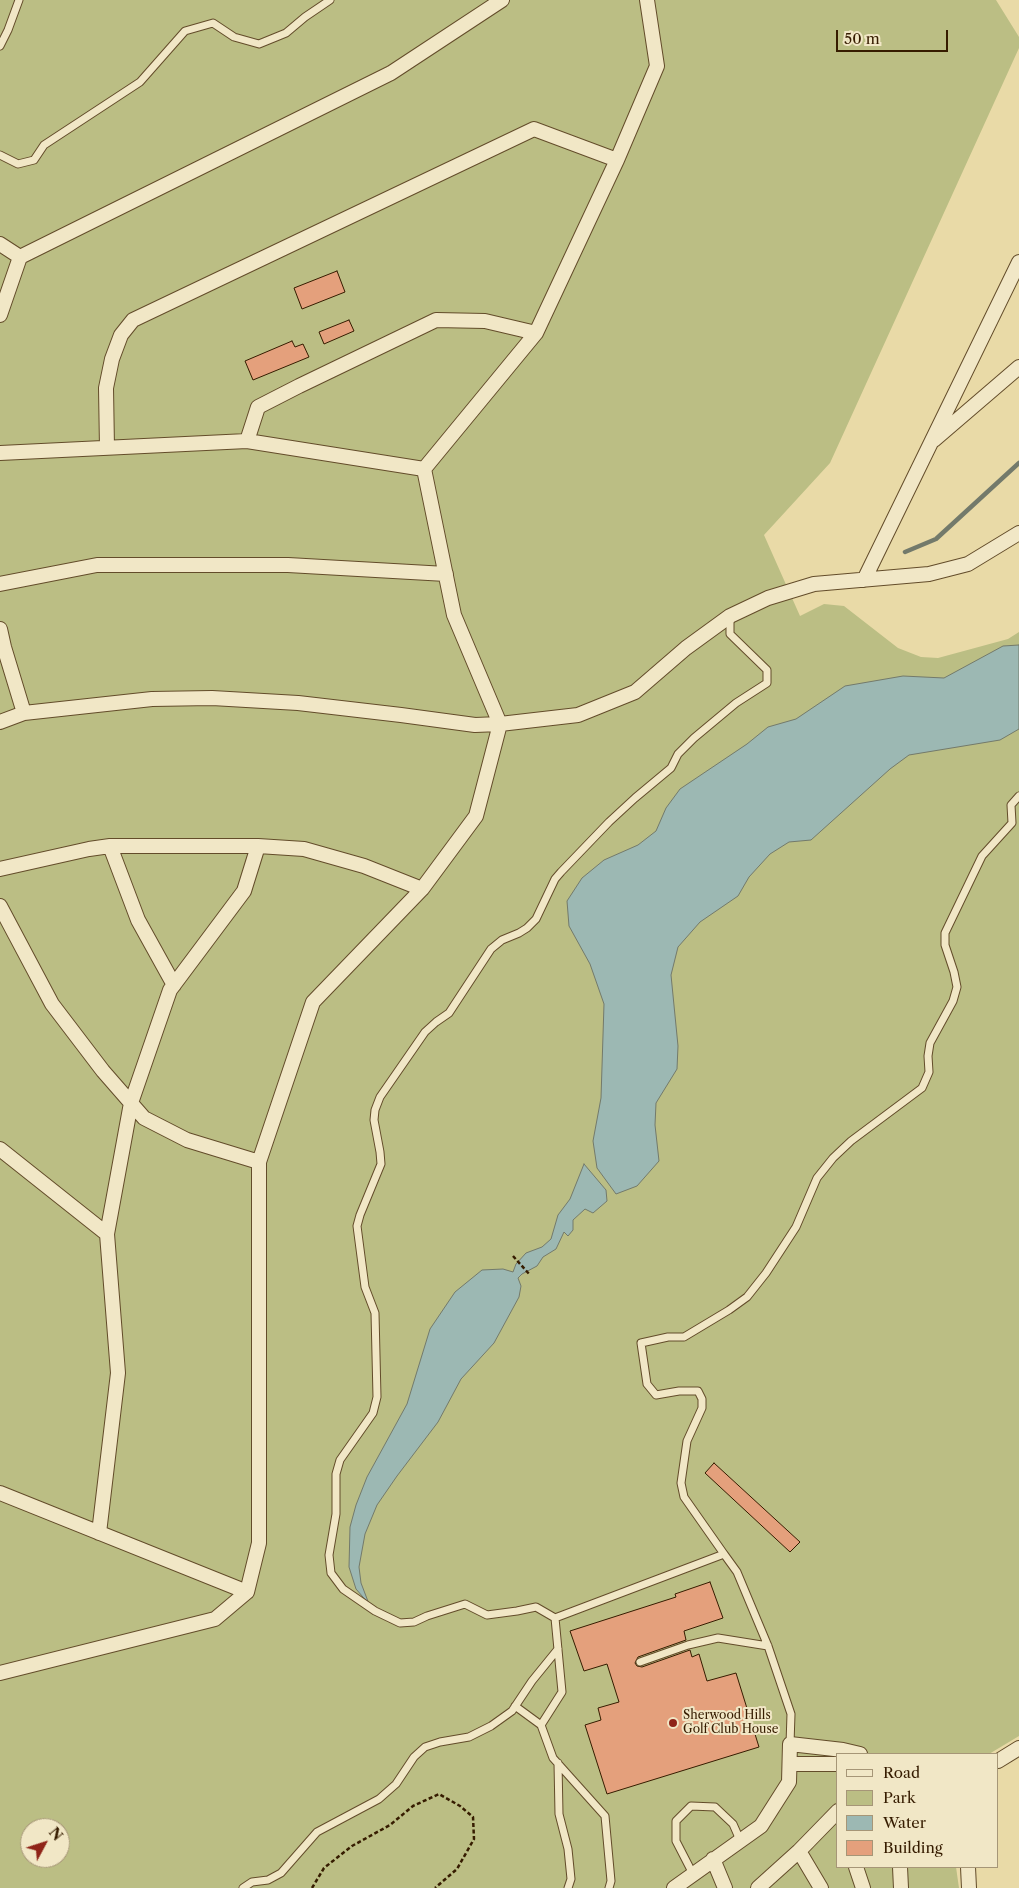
<!DOCTYPE html>
<html>
<head>
<meta charset="utf-8">
<style>
	body { margin:0 }
	#map { position:relative; width:1019px; height:1888px; overflow:hidden; background:#e9daa7; font-family:"Libre Caslon Text",serif }
	canvas { display:block }
	.legend { position:absolute; left:836px; top:1753px; width:162px; height:115px; box-sizing:border-box; background:#f1e7c6; border:1px solid #a69677; margin:0; padding:6px 9px; list-style:none; font-size:15px; color:#361c00 }
	.legend li { display:flex; align-items:center; gap:10px; height:25px }
	.legend b { width:25px; border:1px solid #a69677 }
	.north { position:absolute; left:20px; top:1818px; width:50px; height:50px; box-sizing:border-box; background:#f1e7c6; border:1px solid #a69677; border-radius:50%; rotate:50deg; font-size:14px; font-weight:700; line-height:20px; text-align:center; color:#361c00 }
	.north::after { content:''; display:block; margin:auto; width:18px; height:22px; background:#8f2418; clip-path:polygon(50% 0,100% 100%,50% 72%,0 100%) }
	.scale { position:absolute; left:836px; top:30px; width:112px; height:22px; box-sizing:border-box; border:2px solid #361c00; border-top:0; padding-left:6px; font-size:15px; line-height:18px; white-space:nowrap; color:#361c00; -webkit-text-stroke:4px #f1e7c6; paint-order:stroke }
</style>
</head>
<body>
<div id="map">
<canvas width="1019" height="1888"></canvas>
<ul class="legend">
<li><b style="height:6px;background:#f1e7c6"></b>Road</li>
<li><b style="height:14px;background:#bbbe84"></b>Park</li>
<li><b style="height:14px;background:#9cb8b3"></b>Water</li>
<li><b style="height:14px;background:#e4a07c"></b>Building</li>
</ul>
<div class="north">N</div>
<div class="scale">50 m</div>
</div>
<script>
const c = document.querySelector('canvas').getContext('2d');
c.lineJoin = 'round';
function fillPath(path, color) { c.fillStyle = color; c.fill(path, 'evenodd'); }
const toPath = rows => new Path2D(rows.map(r => 'M' + r).join(''));
function strokePath(path, color, width, dash) { c.strokeStyle = color; c.lineWidth = width; c.lineCap = dash ? 'butt' : 'round'; c.setLineDash(dash || []); c.stroke(path); }
function label(font, color, halo, rows, align = 'center') {
  c.font = font + ' "Libre Caslon Text",serif'; c.lineWidth = 4; c.setLineDash([]); c.textBaseline = 'middle'; c.strokeStyle = halo; c.fillStyle = color; for (const [text, x, y, turn = 0] of rows) {
    c.save(); c.translate(x, y); c.rotate((+turn || 0) * Math.PI / 180); c.textAlign = isNaN(turn) ? turn : align; if (halo) c.strokeText(text, 0, 0); c.fillText(text, 0, 0); c.restore();
  }
}
const green = toPath([
	[0,0,996,0,1019,37,1019,48,830,463,764,535,800,616,824,604,844,606,898,648,921,657,938,658,1008,639,1019,632,1019,1736,989,1754,838,1754,838,1867,956,1867,959,1888,0,1888],
	[30,1828,60,1828,60,1858,30,1858]
]);
const water = toPath([
	[1019,645,1019,729,1000,740,909,755,890,769,811,840,789,842,770,854,749,877,738,896,700,922,678,947,671,975,678,1046,677,1069,656,1103,655,1125,659,1161,637,1186,616,1194,597,1168,593,1141,601,1098,604,1004,590,964,569,926,567,901,582,878,604,860,638,845,656,831,666,808,680,789,747,744,768,727,796,719,845,686,903,676,944,678,1003,646,1019,645],
	[584,1164,606,1190,607,1201,593,1213,585,1209,573,1220,573,1230,568,1236,564,1232,556,1249,543,1257,537,1266,522,1274,518,1278,521,1286,519,1297,494,1343,461,1379,438,1422,397,1476,377,1505,365,1534,359,1567,361,1583,369,1604,356,1589,349,1567,350,1527,356,1505,367,1477,407,1404,430,1329,455,1292,482,1270,503,1269,513,1272,516,1264,526,1253,542,1247,551,1239,558,1215,570,1199,584,1164]
]);
const stream = toPath([
	[905,552,936,539,1019,463]
]);
const building = toPath([
	[337,271,345,292,302,309,294,288,337,271],
	[349,320,354,331,324,344,319,332,349,320],
	[292,341,295,347,303,344,309,357,253,380,245,361,292,341],
	[714,1463,800,1542,790,1552,705,1473,714,1463],
	[710,1582,723,1618,684,1631,686,1640,638,1657,635,1663,637,1666,642,1667,690,1650,692,1657,699,1654,707,1681,736,1673,759,1747,607,1794,585,1725,601,1720,598,1708,619,1702,607,1664,584,1671,570,1631,676,1597,675,1594,710,1582]
]);
const path = toPath([
	[513,1256,530,1275],
	[312,1888,324,1868,352,1846,390,1825,413,1806,439,1794,460,1806,473,1817,474,1839,457,1869,435,1888]
]);
const service = toPath([
	[0,46,8,30,19,0],
	[0,155,18,164,34,160,44,145,140,82,185,31,213,23,234,37,259,44,286,33,305,17,330,0],
	[724,1554,684,1497,681,1483,687,1441,702,1408,702,1399,698,1391,679,1391,656,1395,647,1384,641,1343,668,1337,684,1337,729,1310,747,1297,766,1273,796,1227,817,1178,833,1158,851,1141,922,1088,929,1072,928,1056,930,1043,953,1001,957,987,954,972,945,945,945,933,982,856,1012,823,1011,805,1019,796],
	[555,1618,536,1607,517,1611,487,1615,465,1604,427,1616,414,1622,400,1623,375,1611,343,1589,331,1573,329,1555,336,1514,336,1474,340,1460,373,1413,377,1397,375,1313,365,1287,357,1226,360,1215,381,1164,380,1152,374,1120,375,1110,380,1097,425,1032,436,1022,449,1013,491,949,502,940,519,933,527,928,536,919,555,879,561,872,609,822,635,798,671,768,678,754,694,738,736,703,767,683,767,670,730,634,730,616],
	[640,1662,688,1645,718,1638,768,1646],
	[515,1706,541,1725],
	[558,1763,559,1814,568,1849,571,1879,568,1888],
	[693,1874,676,1841,676,1821,691,1806,715,1807,733,1824,740,1840],
	[243,1888,252,1882,268,1880,281,1873,317,1832,379,1799,396,1784,414,1757,425,1747,440,1742,469,1737,491,1726,512,1711,532,1681,558,1649],
	[609,1888,611,1881,605,1816,553,1758,541,1725,562,1692,555,1618,724,1554,737,1572,768,1646,791,1714,790,1744]
]);
const minor = toPath([
	[0,244,20,257,391,73,502,0],
	[0,315,20,257],
	[934,440,1019,367],
	[247,441,258,407,299,386,436,320,485,321,536,333],
	[107,448,106,388,112,359,121,335,133,320,534,129,617,160],
	[0,453,247,441,424,469],
	[864,580,1019,262],
	[0,584,97,565,288,565,446,574],
	[0,629,4,647,24,713],
	[0,722,24,713,152,699,212,698,298,703,401,715,475,725,500,724,578,715,635,692,686,648,730,616,768,598,814,584,929,574,968,564,1019,533],
	[110,846,138,920,174,985],
	[0,869,89,849,110,846,258,846,304,849,364,866,422,889],
	[0,906,52,1004,103,1071,144,1118,187,1140,259,1162],
	[0,1149,107,1234],
	[0,1493,247,1592],
	[99,1533,118,1373,107,1234,131,1103,170,990,244,891,258,846],
	[0,1673,215,1619,247,1592,259,1543,259,1162,313,1002,422,889,476,816,500,724,454,615,424,469,536,333,617,160,657,66,647,0],
	[998,1761,1019,1748],
	[790,1764,838,1764],
	[799,1851,821,1888],
	[713,1859,725,1888],
	[856,1867,863,1888],
	[900,1867,901,1888],
	[968,1867,969,1888],
	[674,1888,761,1826,789,1782,790,1744,843,1750,860,1754],
	[758,1888,799,1851,838,1811]
]);
const markers = [
	[673,1723,5,"#8f2418"]
];
const poiNames = [
	["Sherwood Hills",683,1716],
	["Golf Club House",683,1730]
];
fillPath(green, '#bbbe84');
fillPath(water, '#9cb8b3');
strokePath(water, '#737a6b', 1);
strokePath(stream, '#737a6b', 4.5);
fillPath(building, '#e4a07c');
strokePath(building, '#361c00', 1);
strokePath(service, '#634c2a', 9);
strokePath(minor, '#634c2a', 16);
strokePath(path, '#361c00', 2.5, [4, 2.5]);
strokePath(service, '#f1e7c6', 7);
strokePath(minor, '#f1e7c6', 14);
for (const [x, y, r, color] of markers) { const dot = new Path2D(); dot.arc(x, y, r, 0, 2 * Math.PI); c.fillStyle = color; c.fill(dot); strokePath(dot, '#f1e7c6', 2); }
label('12px', '#361c00', '#f1e7c6', poiNames, 'left');
</script>
</body>
</html>
